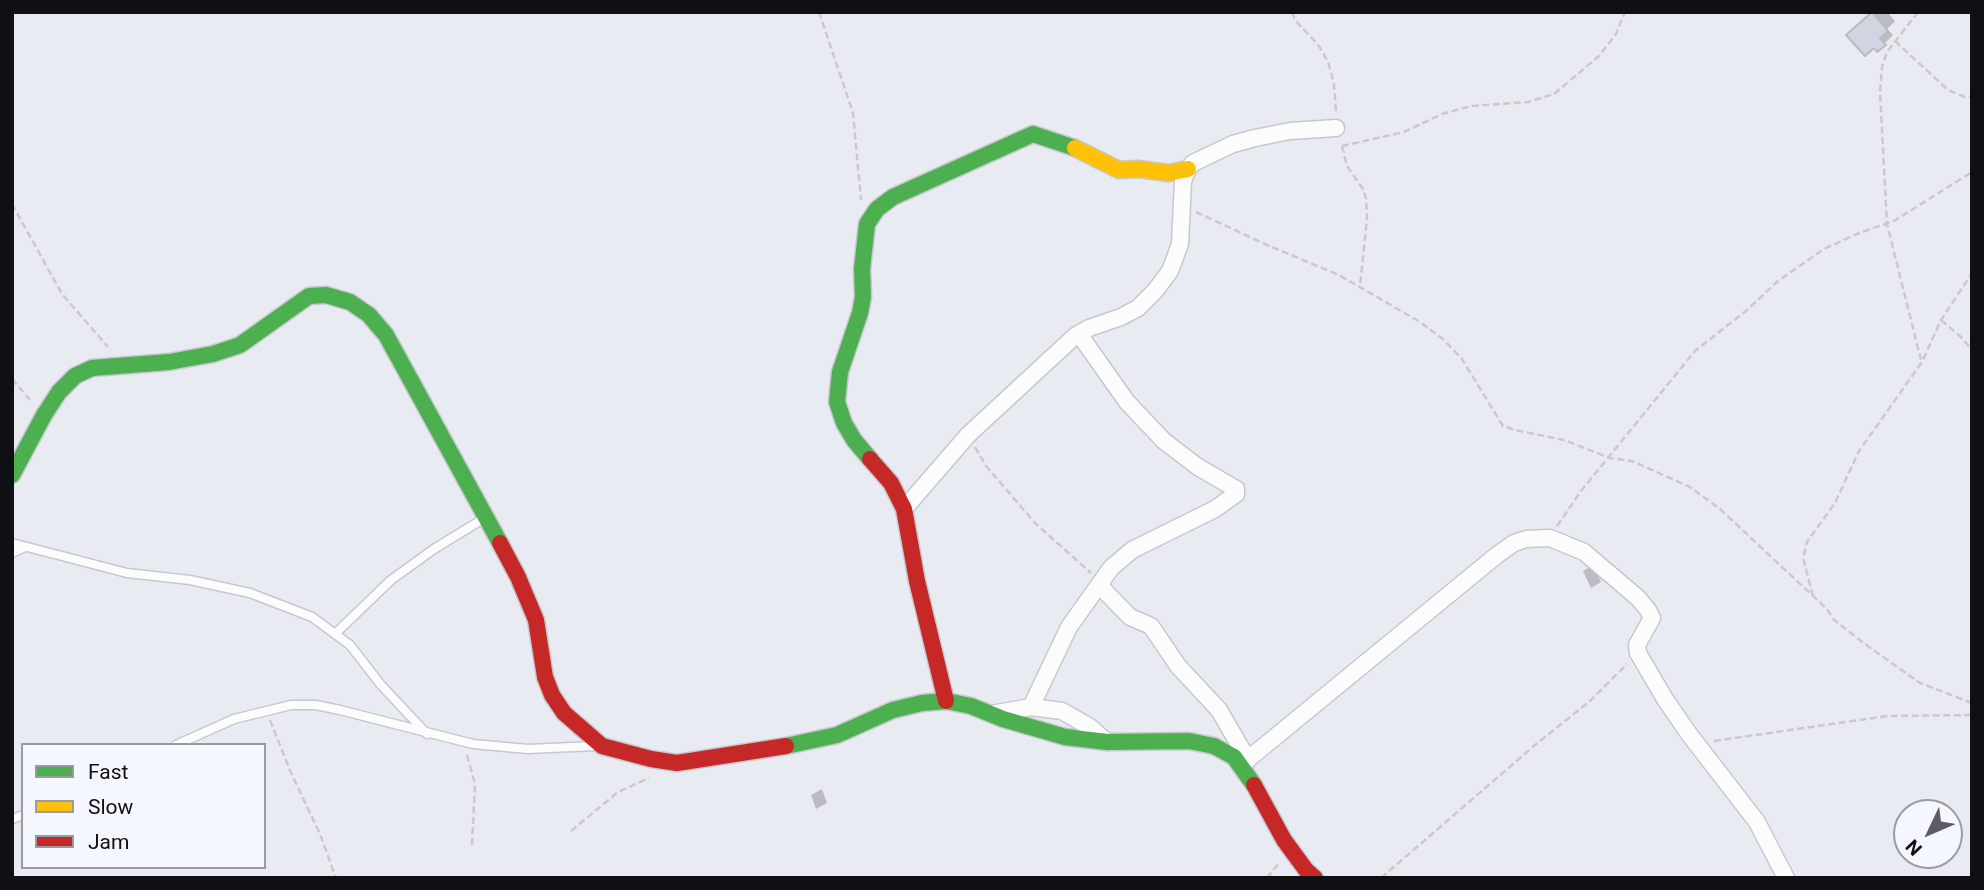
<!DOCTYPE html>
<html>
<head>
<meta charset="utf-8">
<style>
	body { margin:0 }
	#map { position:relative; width:1984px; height:890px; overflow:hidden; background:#e9ebf2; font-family:Roboto,sans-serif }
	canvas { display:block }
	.frame { position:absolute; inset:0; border:14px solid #0f1014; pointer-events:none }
	.legend { position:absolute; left:21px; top:743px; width:245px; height:126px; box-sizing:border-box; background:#f4f7fe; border:2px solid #989ba0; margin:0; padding:9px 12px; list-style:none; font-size:21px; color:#0f1014 }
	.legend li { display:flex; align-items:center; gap:14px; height:35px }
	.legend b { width:35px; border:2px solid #989ba0 }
	.north { position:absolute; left:1893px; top:799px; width:70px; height:70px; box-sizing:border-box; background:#f4f7fe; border:2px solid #989ba0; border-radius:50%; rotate:226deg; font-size:19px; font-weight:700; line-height:28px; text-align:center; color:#0f1014 }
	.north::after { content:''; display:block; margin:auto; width:24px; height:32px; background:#5b5d62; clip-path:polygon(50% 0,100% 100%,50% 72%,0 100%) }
</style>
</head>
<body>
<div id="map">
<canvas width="1984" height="890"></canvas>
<div class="frame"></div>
<ul class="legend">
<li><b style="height:9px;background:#4caf50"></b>Fast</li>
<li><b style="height:9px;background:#ffc107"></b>Slow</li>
<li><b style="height:9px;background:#c62828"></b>Jam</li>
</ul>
<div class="north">N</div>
</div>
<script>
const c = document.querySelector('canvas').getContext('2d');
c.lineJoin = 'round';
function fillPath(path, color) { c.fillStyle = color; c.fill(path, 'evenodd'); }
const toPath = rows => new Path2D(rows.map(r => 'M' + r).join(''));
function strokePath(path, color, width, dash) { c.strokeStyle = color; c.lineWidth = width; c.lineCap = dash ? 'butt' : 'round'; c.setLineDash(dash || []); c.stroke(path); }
const shadow = toPath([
	[1873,12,1887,12,1895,21,1887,29,1893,35,1878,50,1856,27],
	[1590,567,1598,574,1601,582,1591,588,1583,571],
	[822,789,827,803,816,809,811,795]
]);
const building = toPath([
	[1872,12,1888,31,1880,38,1886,45,1877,52,1874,48,1865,56,1846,35,1872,12]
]);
const path = toPath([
	[819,12,853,113,861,200],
	[1292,12,1295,20,1319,46,1328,62,1334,84,1336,112],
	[1918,12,1887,52,1882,67,1880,92,1887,224,1921,360],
	[1895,41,1948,90,1965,97,1972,97],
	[1342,146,1404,132,1442,114,1471,106,1528,102,1554,94,1599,56,1616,34,1625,12],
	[1342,146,1347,166,1363,189,1366,198,1367,218,1360,286],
	[12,204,62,294,108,347],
	[1196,212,1267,245,1339,275,1420,322,1444,340,1462,359,1503,426,1515,430,1564,440,1610,458,1632,461,1690,487,1720,509,1827,609,1834,620,1869,647,1920,683,1972,703],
	[1941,320,1961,337,1972,350],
	[12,379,30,400],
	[975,447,986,466,1036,524,1091,573],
	[1557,526,1581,491,1695,351,1747,310,1778,281,1824,249,1859,233,1894,221,1972,172],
	[1813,596,1803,558,1807,542,1835,503,1859,451,1922,362,1941,320,1972,273],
	[270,720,291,773,320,834,336,878],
	[1714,741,1887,716,1972,715],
	[467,755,475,784,472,845],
	[571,831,618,792,649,778],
	[1267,878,1278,864],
	[1381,878,1535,745,1590,701,1627,664]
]);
const lane = toPath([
	[12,543,127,573,190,580,250,593,312,617,350,645,381,685,427,734],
	[12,553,25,547],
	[335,634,391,580,434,549,483,519],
	[176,745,234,719,291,705,316,705,340,710,473,744,528,749,595,746],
	[12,819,23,815]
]);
const street = toPath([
	[904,509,968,435,1075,336,1089,328,1121,317,1138,308,1155,291,1170,271,1180,244,1183,181,1188,169,1193,163,1233,144,1255,138,1290,131,1336,128],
	[1099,585,1130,617,1151,626,1178,666,1219,710,1248,760],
	[1031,707,1069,627,1111,568,1132,550,1215,509,1236,494,1236,489,1198,467,1164,441,1127,402,1079,334],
	[991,714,1031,707,1062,711,1090,727,1107,742],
	[1241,765,1497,555,1514,543,1526,539,1550,538,1584,552,1638,598,1648,610,1652,618,1637,645,1638,653,1665,699,1689,734,1757,822,1786,878]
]);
const fast = toPath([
	[870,459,854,440,844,423,837,402,840,372,860,313,863,297,862,269,867,224,877,209,893,197,1033,134,1075,148],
	[12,475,44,415,59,392,75,376,92,368,169,362,213,354,240,345,309,296,326,295,350,302,369,315,386,335,500,543],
	[786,746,837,735,893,710,922,703,946,701,971,706,1003,719,1065,737,1107,742,1189,741,1214,746,1234,757,1254,785]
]);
const slow = toPath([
	[1075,148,1119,170,1138,169,1169,173,1188,169]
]);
const jam = toPath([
	[870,459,891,483,904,509,917,581,946,701],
	[500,543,518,577,536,620,545,677,552,695,564,713,602,746,651,759,677,763,786,746],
	[1254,785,1284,840,1306,870,1315,878]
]);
fillPath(shadow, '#0003');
fillPath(building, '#d0d5e1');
strokePath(building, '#b9bbc0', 2);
strokePath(lane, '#c6c8cd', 11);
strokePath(street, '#c6c8cd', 19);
strokePath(fast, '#c6c8cd', 19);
strokePath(slow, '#c6c8cd', 19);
strokePath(jam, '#c6c8cd', 19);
strokePath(path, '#cacacc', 2.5, [7, 3.5]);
strokePath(lane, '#fcfcfd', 8);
strokePath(street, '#fcfcfd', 16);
strokePath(fast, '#4caf50', 16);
strokePath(slow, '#ffc107', 16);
strokePath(jam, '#c62828', 16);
</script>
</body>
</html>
